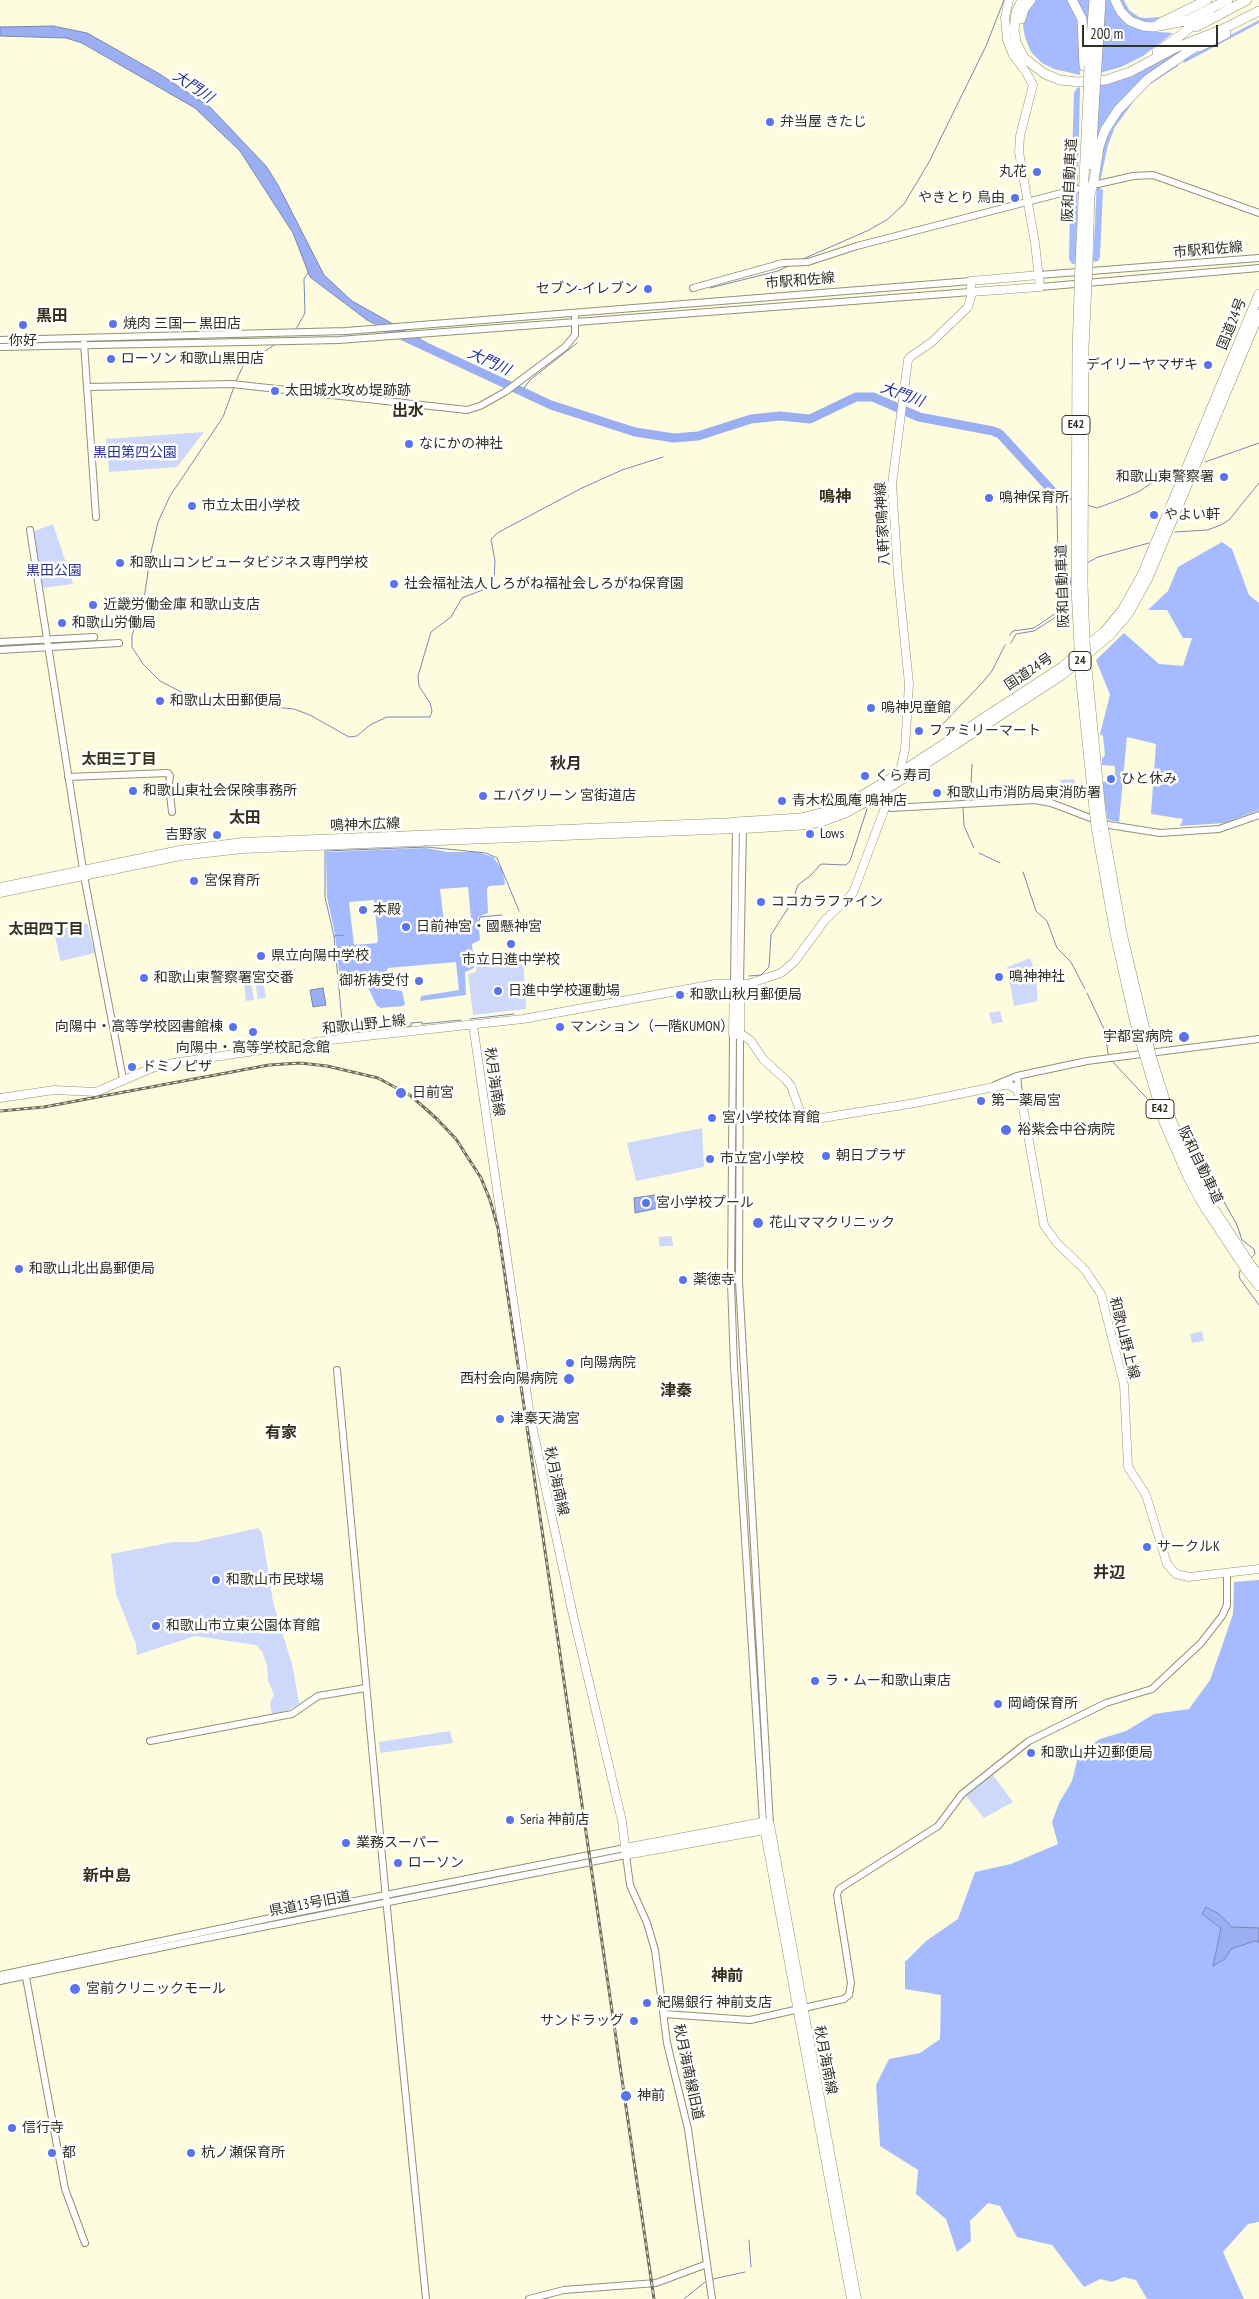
<!DOCTYPE html>
<html>
<head>
<meta charset="utf-8">
<style>
	body { margin:0 }
	#map { position:relative; width:1259px; height:2299px; overflow:hidden; background:#fefcde; font-family:"PT Sans Narrow",sans-serif }
	canvas { display:block }
	.scale { position:absolute; left:1082px; top:25px; width:136px; height:22px; box-sizing:border-box; border:2px solid #313025; border-top:0; padding-left:6px; font-size:15px; line-height:18px; white-space:nowrap; color:#313025; -webkit-text-stroke:4px #fff; paint-order:stroke }
</style>
</head>
<body>
<div id="map">
<canvas width="1259" height="2299"></canvas>
<div class="scale">200 m</div>
</div>
<script>
const c = document.querySelector('canvas').getContext('2d');
c.lineJoin = 'round';
function fillPath(path, color) { c.fillStyle = color; c.fill(path, 'evenodd'); }
const toPath = rows => new Path2D(rows.map(r => 'M' + r).join(''));
function strokePath(path, color, width, dash) { c.strokeStyle = color; c.lineWidth = width; c.lineCap = dash ? 'butt' : 'round'; c.setLineDash(dash || []); c.stroke(path); }
function label(font, color, halo, rows, align = 'center') {
  c.font = font + ' "PT Sans Narrow","Noto Sans JP",sans-serif'; c.lineWidth = 5; c.setLineDash([]); c.textBaseline = 'middle'; c.strokeStyle = halo; c.fillStyle = color; for (const [text, x, y, turn = 0] of rows) {
    c.save(); c.translate(x, y); c.rotate((+turn || 0) * Math.PI / 180); c.textAlign = isNaN(turn) ? turn : align; if (halo) c.strokeText(text, 0, 0); c.fillText(text, 0, 0); c.restore();
  }
}
const green = toPath([
	[204,432,177,467,109,472,106,439],
	[53,524,73,584,42,588,32,532],
	[1074,779,1076,786,1073,791,1060,790,1060,780],
	[87,923,95,953,61,961,60,960,54,931,56,929,82,926],
	[523,954,526,1009,473,1015,468,974,476,972,476,957],
	[1030,958,1035,971,1038,1001,1014,1006,1007,967],
	[263,980,266,998,258,999,255,981],
	[251,982,254,1000,246,1001,244,983],
	[1000,1011,1003,1022,992,1024,989,1013],
	[702,1128,704,1167,636,1181,627,1143],
	[672,1236,673,1246,659,1246,659,1237],
	[1202,1331,1204,1341,1192,1343,1190,1334],
	[258,1528,262,1533,273,1602,293,1668,299,1704,287,1711,272,1714,270,1704,274,1694,268,1681,267,1666,262,1651,256,1645,195,1636,137,1655,136,1644,116,1594,111,1554,173,1542,196,1542],
	[450,1731,453,1743,380,1753,379,1742],
	[992,1774,1013,1802,984,1818,966,1796]
]);
const forest = toPath([
	[1036,0,1068,0,1077,11,1081,49,1080,75,1054,69,1042,63,1031,52,1025,37,1023,26,1027,12],
	[1076,0,1090,0,1088,37,1082,11],
	[1104,0,1111,0,1145,31,1173,33,1143,56,1121,67,1100,73],
	[1118,0,1124,0,1129,10,1139,17,1145,18,1163,17,1152,22,1142,22,1131,18],
	[1259,20,1259,23,1184,63,1183,60],
	[1183,49,1134,87,1095,152,1099,84],
	[1176,62,1178,66,1149,85,1136,98,1115,127,1108,145,1101,178,1098,180,1098,187,1103,190,1100,257,1098,261,1093,262,1097,180,1098,165,1107,132,1135,93],
	[1080,87,1076,264,1072,264,1069,259,1070,205,1071,195,1076,192,1071,188,1074,94,1076,89],
	[1222,542,1232,549,1249,595,1259,603,1259,810,1225,823,1180,826,1183,819,1151,814,1156,744,1127,737,1119,822,1109,820,1107,818,1102,782,1115,780,1115,766,1102,765,1102,759,1105,755,1103,736,1100,734,1110,695,1096,660,1124,633,1159,664,1183,666,1192,638,1183,638,1167,610,1148,610,1168,591,1178,567],
	[426,848,448,852,478,852,493,857,502,869,505,883,504,885,489,886,487,889,488,913,478,917,480,940,472,944,474,968,465,972,466,995,420,1001,421,996,459,990,456,962,388,968,382,982,381,988,402,991,405,1004,403,1006,381,1008,377,1006,363,977,339,971,335,934,327,897,326,852],
	[468,887,472,929,471,931,446,933,445,931,440,889],
	[374,900,378,940,377,943,354,945,349,902],
	[1259,1580,1259,2222,1248,2224,1223,2252,1244,2299,1147,2299,1136,2280,1124,2277,1112,2282,1100,2279,1084,2287,1052,2245,1017,2237,1000,2206,988,2203,970,2221,971,2241,957,2252,946,2219,916,2194,918,2170,880,2146,876,2085,889,2059,920,2053,940,2039,941,1995,905,1989,905,1962,926,1941,958,1919,975,1872,1011,1864,1058,1844,1052,1822,1059,1803,1072,1781,1079,1753,1100,1739,1126,1731,1154,1714,1189,1709,1210,1680,1221,1649,1233,1614,1234,1582]
]);
const water = toPath([
	[53,26,87,33,158,73,210,107,266,166,278,185,324,275,352,301,427,343,419,346,367,320,310,277,293,233,240,151,195,108,82,43,66,38,0,36,0,27,53,26],
	[323,988,326,1005,313,1007,310,990,323,988],
	[655,1195,659,1208,635,1213,634,1198,655,1195],
	[1206,1907,1219,1914,1232,1927,1259,1928,1259,1942,1255,1941,1231,1949,1225,1959,1213,1966,1221,1928,1202,1914,1206,1907]
]);
const stream = toPath([
	[803,259,869,230,888,219,904,204,929,162,986,46,1004,0],
	[710,288,778,271,790,265],
	[296,329,305,313,304,279,309,271],
	[236,381,244,364,276,344],
	[234,387,223,417,170,496,158,522,151,552,145,592,132,636,132,647,143,664,160,681,193,698,214,706,252,705,294,709,310,715,349,737,357,736,370,725,387,717,430,717,432,711,430,703,419,686,418,676,431,632,451,617,462,598,490,587,494,580,495,561,491,539,499,532,582,488,622,470,663,457],
	[521,392,530,380,577,343],
	[1205,462,1259,443],
	[1087,505,1097,508,1124,498,1140,491,1160,477,1178,472],
	[1175,532,1207,530,1221,525,1229,520,1259,483],
	[1087,563,1098,557,1149,543],
	[1071,579,1058,561,1057,509,1055,494,1074,500],
	[1060,606,1056,592,1072,578],
	[1062,612,1064,605,1060,593,1070,585,1071,580],
	[1010,635,1013,631,1034,628,1056,613],
	[1011,643,1016,634,1034,631,1056,617],
	[937,730,982,683,992,671,1005,645],
	[962,799,971,785,972,764],
	[963,807,964,826,974,848],
	[979,853,1000,863],
	[1023,872,1036,911,1047,921,1057,948,1071,962,1085,989],
	[479,921,480,917,502,915],
	[344,935,334,936,343,1032,351,1031],
	[334,936,325,897,325,851,427,847,486,853,497,858,519,911],
	[749,976,761,975,769,967,771,935,793,900,798,885,810,876,821,864,846,865,850,861,867,809],
	[1087,993,1105,1031,1108,1054],
	[470,1019,514,1014],
	[355,1031,411,1026,411,1023,422,1022,422,1024,461,1020],
	[1112,1061,1155,1107],
	[1192,1159,1197,1160,1208,1173,1237,1225,1242,1240,1254,1249,1255,1254,1251,1258],
	[1241,1268,1239,1274,1240,1279,1259,1305],
	[749,2240,751,2267],
	[713,2279,745,2272],
	[684,2299,705,2282]
]);
const river = toPath([
	[379,325,551,405,635,432,674,438,698,436,751,419,780,416,810,419,856,397,873,397,919,417,993,431,1000,434,1055,494]
]);
const minor = toPath([
	[1098,184,1133,176,1153,175,1259,213],
	[1039,275,1259,258],
	[1040,287,1259,268],
	[693,288,783,263,808,262,857,246,1077,189],
	[0,340,346,331,971,281],
	[84,343,96,517],
	[0,347,339,340,971,292],
	[89,387,232,384,467,410,480,406,505,392,565,347,575,335,575,313],
	[30,530,84,876,123,1079],
	[0,642,94,637],
	[0,650,119,643],
	[68,777,168,773,170,776,168,792,170,794,172,812],
	[886,805,891,808,1035,800,1051,803,1109,825,1160,833,1219,829,1259,815],
	[734,983,736,827],
	[740,984,743,825],
	[733,1034,731,1283,734,1366,763,1822],
	[740,1035,739,1281,770,1825],
	[1017,1076,1019,1094],
	[995,1085,1017,1076,1087,1061,1259,1039],
	[337,1370,385,1888,426,2299],
	[150,1741,292,1714,318,1696,366,1688],
	[25,1972,65,2189,85,2243],
	[0,1975,299,1912,625,1848],
	[0,1981,202,1939,626,1855,630,1885,647,1923,655,1950,667,2043,688,2129,712,2299],
	[664,2014,750,2020,844,1999,849,1995,851,1983,837,1895,839,1889,938,1826,962,1794,1029,1741,1106,1703,1152,1689,1201,1643,1222,1616,1227,1605,1227,1573],
	[529,2299,564,2290,656,2283,707,2264]
]);
const major = toPath([
	[971,292,1040,287,1035,243,1019,152,1020,136,1033,85,1026,72,1013,55,1007,40,1005,17,1009,0],
	[899,776,905,749,909,684,898,575,892,484,908,360,910,357,932,342,968,307,971,297,971,281,1039,275],
	[0,887,180,850,243,842,736,822],
	[0,893,181,856,242,849,736,829],
	[734,983,733,1034,744,1036,751,1041,763,1059,786,1080,791,1086,800,1111,807,1117,822,1118,915,1103,1004,1085,1010,1085,1017,1090,1022,1102,1044,1225,1056,1242,1085,1270,1101,1294,1124,1385,1128,1467,1146,1495,1167,1564,1176,1574,1189,1577,1259,1569],
	[473,1025,530,1416,573,1615,622,1821,626,1855,764,1830,770,1825],
	[740,1035,740,984],
	[0,1098,54,1090,96,1092,152,1068,173,1063,330,1040,523,1019,715,984,748,984,781,973,794,962,825,920,853,893,886,805,879,788],
	[763,1822,851,2299],
	[770,1825,857,2299],
	[625,1848,763,1822,768,1824]
]);
const highway = toPath([
	[1022,0,1016,12,1014,30,1016,42,1024,58,1045,74,1060,80,1078,82,1106,80,1130,72,1175,48,1221,30,1259,11],
	[1072,0,1082,19,1084,66],
	[1115,0,1121,12,1130,21,1143,26,1153,27,1185,21,1228,0],
	[1021,19,1024,9,1031,0],
	[1160,23,1207,0],
	[1196,27,1247,0],
	[1199,47,1226,34],
	[1157,52,1181,35,1210,10],
	[1089,65,1094,0],
	[1097,65,1101,0],
	[1091,165,1095,93],
	[1090,195,1094,180,1099,147,1105,130,1118,110,1148,79,1204,41],
	[1088,262,1090,191],
	[1080,263,1088,94],
	[1083,585,1085,641],
	[1076,588,1079,646],
	[1087,668,1101,813],
	[1080,673,1094,809],
	[736,822,801,818,841,808,898,774,1062,667,1105,631,1123,609,1142,575,1259,294],
	[1096,827,1115,934],
	[736,829,802,825,821,822,845,813,873,798,1062,675,1110,635,1128,614,1148,578,1259,314],
	[1104,831,1122,933],
	[1250,1264,1259,1275],
	[1245,1268,1259,1286]
]);
const rail = toPath([
	[0,1111,44,1107,269,1065,300,1063,327,1066,378,1078,411,1096,436,1118,456,1139,481,1178,490,1200,498,1228,654,2299]
]);
const highwayBridge = toPath([
	[1095,93,1097,65],
	[1088,94,1089,66],
	[1083,585,1084,348,1088,262],
	[1076,588,1077,350,1080,263],
	[1085,641,1087,668],
	[1079,646,1080,673],
	[1094,809,1096,827],
	[1101,813,1104,831],
	[1122,933,1152,1059,1171,1119,1193,1172,1208,1200,1250,1264],
	[1115,934,1134,1019,1164,1122,1187,1175,1202,1203,1245,1268]
]);
const markers = [
	[770,122,5,"#5b73e9"],
	[1037,172,5,"#5b73e9"],
	[1015,198,5,"#5b73e9"],
	[648,289,5,"#5b73e9"],
	[113,324,5,"#5b73e9"],
	[23,325,5,"#5b73e9"],
	[111,359,5,"#5b73e9"],
	[1208,365,5,"#5b73e9"],
	[275,391,5,"#5b73e9"],
	[409,444,5,"#5b73e9"],
	[1224,477,5,"#5b73e9"],
	[989,498,5,"#5b73e9"],
	[192,506,5,"#5b73e9"],
	[1154,515,5,"#5b73e9"],
	[120,563,5,"#5b73e9"],
	[394,584,5,"#5b73e9"],
	[93,605,5,"#5b73e9"],
	[62,623,5,"#5b73e9"],
	[160,701,5,"#5b73e9"],
	[871,708,5,"#5b73e9"],
	[919,731,5,"#5b73e9"],
	[865,776,5,"#5b73e9"],
	[1111,779,5,"#5b73e9"],
	[133,791,5,"#5b73e9"],
	[937,793,5,"#5b73e9"],
	[483,796,5,"#5b73e9"],
	[782,801,5,"#5b73e9"],
	[810,834,5,"#5b73e9"],
	[217,835,5,"#5b73e9"],
	[194,881,5,"#5b73e9"],
	[761,902,5,"#5b73e9"],
	[363,910,5,"#5b73e9"],
	[406,927,5,"#5b73e9"],
	[511,944,5,"#5b73e9"],
	[261,956,5,"#5b73e9"],
	[999,977,5,"#5b73e9"],
	[144,978,5,"#5b73e9"],
	[419,981,5,"#5b73e9"],
	[498,991,5,"#5b73e9"],
	[680,995,5,"#5b73e9"],
	[233,1027,5,"#5b73e9"],
	[560,1027,5,"#5b73e9"],
	[253,1032,5,"#5b73e9"],
	[1184,1037,6,"#5b73e9"],
	[132,1067,5,"#5b73e9"],
	[401,1093,6,"#5b73e9"],
	[981,1101,5,"#5b73e9"],
	[712,1118,5,"#5b73e9"],
	[1006,1130,6,"#5b73e9"],
	[826,1156,5,"#5b73e9"],
	[710,1159,5,"#5b73e9"],
	[646,1203,5,"#5b73e9"],
	[758,1223,6,"#5b73e9"],
	[19,1269,5,"#5b73e9"],
	[683,1280,5,"#5b73e9"],
	[570,1363,5,"#5b73e9"],
	[569,1379,6,"#5b73e9"],
	[500,1419,5,"#5b73e9"],
	[1147,1547,5,"#5b73e9"],
	[216,1580,5,"#5b73e9"],
	[156,1626,5,"#5b73e9"],
	[815,1681,5,"#5b73e9"],
	[998,1704,5,"#5b73e9"],
	[1031,1753,5,"#5b73e9"],
	[510,1820,5,"#5b73e9"],
	[346,1843,5,"#5b73e9"],
	[398,1863,5,"#5b73e9"],
	[75,1989,6,"#5b73e9"],
	[647,2003,5,"#5b73e9"],
	[634,2021,5,"#5b73e9"],
	[626,2096,6,"#5b73e9"],
	[12,2128,5,"#5b73e9"],
	[52,2153,5,"#5b73e9"],
	[191,2153,5,"#5b73e9"]
];
const shields = [
	[1076,425,28],
	[1080,661,22],
	[1160,1109,28]
];
const shieldNames = [
	["E42",1076,425],
	["24",1080,661],
	["E42",1160,1109]
];
const poiNames = [
	["弁当屋 きたじ",780,122],
	["丸花",1027,172,"right"],
	["やきとり 鳥由",1005,198,"right"],
	["セブン-イレブン",638,289,"right"],
	["焼肉 三国一 黒田店",123,324],
	["你好",23,341,"center"],
	["ローソン 和歌山黒田店",121,359],
	["デイリーヤマザキ",1198,365,"right"],
	["太田城水攻め堤跡跡",285,391],
	["なにかの神社",419,444],
	["和歌山東警察署",1214,477,"right"],
	["鳴神保育所",999,498],
	["市立太田小学校",202,506],
	["やよい軒",1164,515],
	["和歌山コンピュータビジネス専門学校",130,563],
	["社会福祉法人しろがね福祉会しろがね保育園",404,584],
	["近畿労働金庫 和歌山支店",103,605],
	["和歌山労働局",72,623],
	["和歌山太田郵便局",170,701],
	["嗚神児童館",881,708],
	["ファミリーマート",929,731],
	["くら寿司",875,776],
	["ひと休み",1121,779],
	["和歌山東社会保険事務所",143,791],
	["和歌山市消防局東消防署",947,793],
	["エバグリーン 宮街道店",493,796],
	["青木松風庵 鳴神店",792,801],
	["Lows",820,834],
	["吉野家",207,835,"right"],
	["宮保育所",204,881],
	["ココカラファイン",771,902],
	["本殿",373,910],
	["日前神宮・國懸神宮",416,927],
	["県立向陽中学校",271,956],
	["市立日進中学校",511,960,"center"],
	["鳴神神社",1009,977],
	["和歌山東警察署宮交番",154,978],
	["御祈祷受付",409,981,"right"],
	["日進中学校運動場",508,991],
	["和歌山秋月郵便局",690,995],
	["向陽中・高等学校図書館棟",223,1027,"right"],
	["マンション（一階KUMON）",570,1027],
	["宇都宮病院",1173,1037,"right"],
	["向陽中・高等学校記念館",253,1048,"center"],
	["ドミノピザ",142,1067],
	["日前宮",412,1093],
	["第一薬局宮",991,1101],
	["宮小学校体育館",722,1118],
	["裕紫会中谷病院",1017,1130],
	["朝日プラザ",836,1156],
	["市立宮小学校",720,1159],
	["宮小学校プール",656,1203],
	["花山ママクリニック",769,1223],
	["和歌山北出島郵便局",29,1269],
	["薬徳寺",693,1280],
	["向陽病院",580,1363],
	["西村会向陽病院",558,1379,"right"],
	["津秦天満宮",510,1419],
	["サークルK",1157,1547],
	["和歌山市民球場",226,1580],
	["和歌山市立東公園体育館",166,1626],
	["ラ・ムー和歌山東店",825,1681],
	["岡崎保育所",1008,1704],
	["和歌山井辺郵便局",1041,1753],
	["Seria 神前店",520,1820],
	["業務スーパー",356,1843],
	["ローソン",408,1863],
	["宮前クリニックモール",86,1989],
	["紀陽銀行 神前支店",657,2003],
	["サンドラッグ",624,2021,"right"],
	["神前",637,2096],
	["信行寺",22,2128],
	["都",62,2153],
	["杭ノ瀬保育所",201,2153]
];
const streetNames = [
	["阪和自動車道",1070,180,-87],
	["市駅和佐線",1208,250,-5],
	["市駅和佐線",800,281,-5],
	["国道24号",1232,324,-68],
	["八軒家鳴神線",883,524,-93],
	["阪和自動車道",1063,586,-92],
	["国道24号",1029,672,-34],
	["鳴神木広線",365,825,-2],
	["和歌山野上線",364,1025,-6],
	["秋月海南線",494,1082,82],
	["阪和自動車道",1200,1165,64],
	["和歌山野上線",1124,1338,76],
	["秋月海南線",556,1481,78],
	["県道13号旧道",310,1904,-11],
	["秋月海南線",825,2060,79],
	["秋月海南線旧道",688,2072,78]
];
const parkNames = [
	["黒田第四公園",135,453],
	["黒田公園",54,571]
];
const waterNames = [
	["大門川",193,87,34],
	["大門川",489,362,25],
	["大門川",902,395,20]
];
const neighbourhoodNames = [
	["太田三丁目",119,760],
	["太田四丁目",46,930]
];
const quarterNames = [
	["黒田",52,316],
	["出水",408,411],
	["鳴神",835,497],
	["秋月",566,764],
	["太田",245,818],
	["津秦",676,1391],
	["有家",281,1433],
	["井辺",1109,1573],
	["新中島",107,1876],
	["神前",727,1976]
];
fillPath(green, '#cdd8fb');
fillPath(forest, '#a6baff');
fillPath(water, '#9baef2');
strokePath(water, '#7b88b4', 1);
strokePath(stream, '#7b88b4', 1);
strokePath(river, '#9baef2', 9);
strokePath(minor, '#939175', 8);
strokePath(major, '#939175', 9);
strokePath(highway, '#939175', 10);
strokePath(minor, '#fff', 6);
strokePath(major, '#fff', 8);
strokePath(highway, '#fff', 9);
strokePath(rail, '#706f5e', 3);
strokePath(rail, '#fff', 1, [4]);
strokePath(highwayBridge, '#939175', 10, []);
strokePath(highwayBridge, '#fff', 9);
for (const [x, y, r, color] of markers) { const dot = new Path2D(); dot.arc(x, y, r, 0, 2 * Math.PI); c.fillStyle = color; c.fill(dot); strokePath(dot, '#fff', 2); }
for (const [x, y, w] of shields) { const box = new Path2D(); box.roundRect(x - w / 2, y - 9.5, w, 19, 4); c.fillStyle = '#fff'; c.fill(box); strokePath(box, '#313025', 1); }
label('bold 12px', '#313025', null, shieldNames);
label('14px', '#313025', '#fff', poiNames, 'left');
label('14px', '#313025', '#fff', streetNames);
label('14px', '#2a3696', '#fff', parkNames);
label('italic 15px', '#283393', '#fff', waterNames);
label('bold 15px', '#35321a', '#fff', neighbourhoodNames);
label('bold 16px', '#35321a', '#fff', quarterNames);
</script>
</body>
</html>
